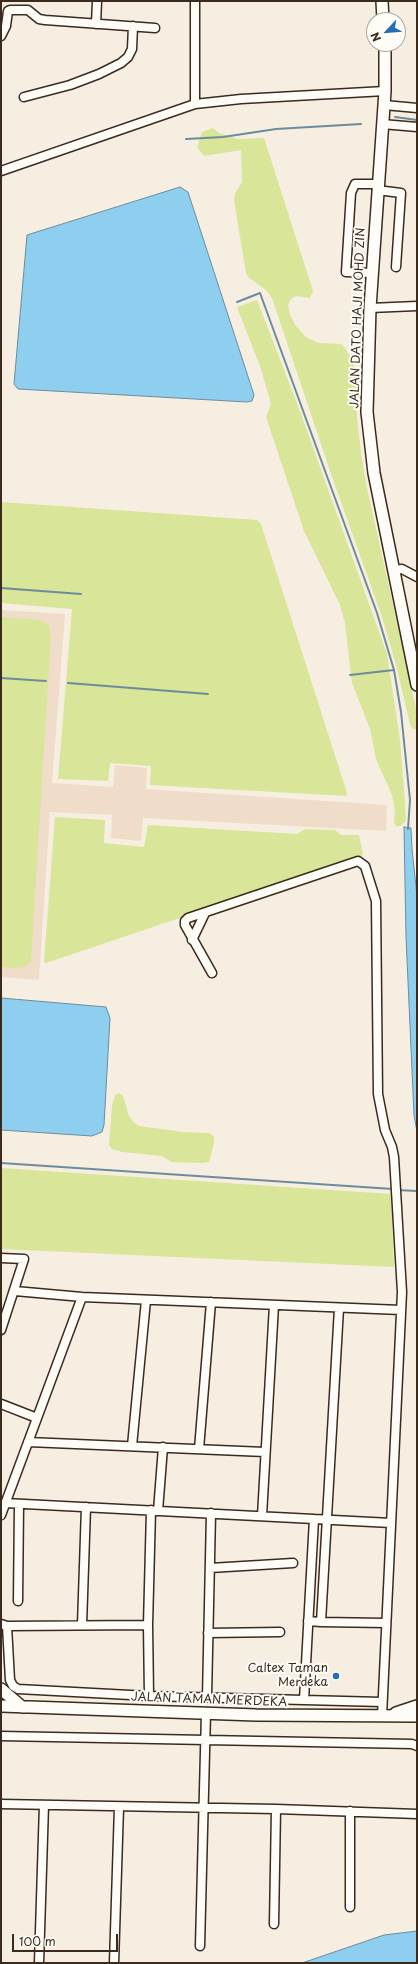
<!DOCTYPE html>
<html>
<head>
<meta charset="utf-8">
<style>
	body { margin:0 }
	#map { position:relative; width:418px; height:1964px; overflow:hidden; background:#f7eee2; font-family:"Playpen Sans",sans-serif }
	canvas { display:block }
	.frame { position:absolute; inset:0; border:2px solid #3b2a1e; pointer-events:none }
	.north { position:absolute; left:366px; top:12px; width:40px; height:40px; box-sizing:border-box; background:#fdfcf7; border:1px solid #afa8a0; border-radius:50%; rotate:244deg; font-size:11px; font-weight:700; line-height:16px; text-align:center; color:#3b2a1e }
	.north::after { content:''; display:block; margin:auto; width:14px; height:18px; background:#1f6fb2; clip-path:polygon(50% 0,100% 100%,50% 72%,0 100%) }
	.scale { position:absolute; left:12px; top:1934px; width:106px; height:18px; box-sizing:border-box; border:2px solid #3b2a1e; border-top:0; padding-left:5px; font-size:12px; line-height:14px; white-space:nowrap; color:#3b2a1e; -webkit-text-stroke:3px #fdfcf7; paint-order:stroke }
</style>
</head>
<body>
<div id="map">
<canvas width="418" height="1964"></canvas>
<div class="frame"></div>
<div class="north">N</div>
<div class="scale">100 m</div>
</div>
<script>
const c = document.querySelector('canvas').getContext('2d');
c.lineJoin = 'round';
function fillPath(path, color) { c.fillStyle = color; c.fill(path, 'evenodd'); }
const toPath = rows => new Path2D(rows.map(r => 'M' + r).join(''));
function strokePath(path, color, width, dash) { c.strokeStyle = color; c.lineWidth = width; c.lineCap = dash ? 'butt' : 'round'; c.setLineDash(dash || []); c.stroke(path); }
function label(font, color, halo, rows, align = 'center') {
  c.font = font + ' "Playpen Sans",sans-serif'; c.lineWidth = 4; c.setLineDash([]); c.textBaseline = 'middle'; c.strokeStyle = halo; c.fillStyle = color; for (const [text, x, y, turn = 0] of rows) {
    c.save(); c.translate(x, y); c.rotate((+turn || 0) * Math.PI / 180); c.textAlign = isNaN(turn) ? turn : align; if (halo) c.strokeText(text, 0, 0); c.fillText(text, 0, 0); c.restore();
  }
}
const built = toPath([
	[1,610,65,614,52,783,113,787,115,765,147,768,146,789,387,805,386,831,143,818,141,841,111,838,112,815,50,812,39,980,1,977]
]);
const green = toPath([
	[213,128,219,133,238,139,264,138,313,291,310,298,296,296,291,299,288,305,290,315,296,326,306,337,318,343,341,344,345,348,353,362,356,373,356,407,361,453,367,488,417,713,417,729,413,729,410,724,396,665,382,617,331,474,272,298,266,290,248,277,246,273,234,200,235,194,242,182,241,150,204,156,197,147,202,132],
	[257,300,300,411,387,654,400,740,405,802,406,821,400,826,396,826,394,822,395,811,392,795,376,759,370,729,352,683,345,623,340,605,304,531,266,417,271,404,261,369,237,307],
	[1,502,257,520,261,524,347,793,346,796,150,785,151,766,110,763,108,781,58,779,72,609,1,603],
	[1,617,40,620,49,625,51,635,31,961,25,967,15,968,1,967],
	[55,817,105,820,104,843,144,847,148,825,297,834,305,829,335,830,341,835,359,835,363,854,361,857,46,963,44,962],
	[119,1093,123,1096,129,1116,134,1123,139,1126,183,1132,209,1133,214,1137,214,1143,209,1162,202,1163,171,1162,162,1156,122,1152,112,1149,109,1145,112,1105,115,1095],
	[1,1168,391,1194,394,1267,1,1249]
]);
const water = toPath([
	[180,187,188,192,254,395,252,401,247,402,18,389,14,384,27,235,180,187],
	[404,827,411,828,412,849,417,896,417,1132,414,1115,406,937,404,827],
	[1,998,106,1007,110,1018,104,1125,102,1132,92,1136,1,1130,1,998],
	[417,1931,417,1963,302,1963,384,1935,417,1931]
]);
const stream = toPath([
	[395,117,417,120],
	[186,139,223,137,276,129,361,124],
	[237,302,260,293,377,613,394,670,401,712,410,800,408,829],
	[1,588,81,594],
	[350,675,394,670],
	[1,678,46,681],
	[68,683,208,694],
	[1,1163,393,1189],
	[397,1190,417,1191]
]);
const street = toPath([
	[96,24,97,1],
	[1,36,6,26,8,11,10,10,28,10,39,19,45,20,155,28],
	[24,97,70,85,99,74,121,63,128,57,132,49,133,26],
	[195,104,195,1],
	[384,105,417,108],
	[382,124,417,127],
	[1,171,195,104,241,99,385,91],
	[377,190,401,193,396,267],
	[372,273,346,272,351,193,355,184,378,184],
	[370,308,417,306],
	[394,570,402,569,417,577],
	[192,940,205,913],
	[212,973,185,925,185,921,188,918,358,861,365,866,376,901,378,1094,385,1130,392,1147,394,1157,402,1292,382,1716],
	[1,1258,24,1259,1,1330],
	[15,1291,82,1297,401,1310],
	[1,1404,37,1418],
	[28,1442,265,1452],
	[132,1446,146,1300],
	[199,1449,211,1302],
	[5,1503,391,1523],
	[158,1511,163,1447],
	[1,1515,82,1297],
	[262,1516,274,1305],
	[210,1568,293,1563],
	[18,1601,19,1504],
	[308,1621,321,1622,339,1308],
	[321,1622,386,1623],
	[1,1624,7,1626,148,1625],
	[82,1625,86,1507],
	[7,1626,10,1680,13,1686,18,1689,149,1696,382,1702],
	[208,1633,280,1632],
	[149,1696,148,1625,151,1510],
	[207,1697,211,1513],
	[304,1700,314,1519],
	[1,1736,412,1744,417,1746],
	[1,1804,276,1809,417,1814],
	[350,1907,350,1811],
	[274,1924,276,1809],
	[200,1946,206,1713],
	[39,1963,44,1805],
	[114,1963,119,1807]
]);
const secondary = toPath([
	[382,1,383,20],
	[385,44,385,91,370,308,367,412,374,473,417,685],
	[1,1689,22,1707],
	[1,1706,256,1715,417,1716],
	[396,1713,417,1706]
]);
const markers = [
	[336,1676,4,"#1f6fb2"]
];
const streetNames = [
	["JALAN DATO HAJI MOHD ZIN",358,318,-88],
	["JALAN TAMAN MERDEKA",209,1700,2]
];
const poiNames = [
	["Caltex Taman",328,1669],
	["Merdeka",328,1683]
];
fillPath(built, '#f0ddc9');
fillPath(green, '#d9e598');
fillPath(water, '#8eceef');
strokePath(water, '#6d8c9b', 1);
strokePath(stream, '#6d8c9b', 2);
strokePath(street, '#3b2a1e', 11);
strokePath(secondary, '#3b2a1e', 14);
strokePath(street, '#fdfcf7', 8);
strokePath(secondary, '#fdfcf7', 11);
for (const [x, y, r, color] of markers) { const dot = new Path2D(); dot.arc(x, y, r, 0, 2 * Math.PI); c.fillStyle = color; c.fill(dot); strokePath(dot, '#fdfcf7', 1.5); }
label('12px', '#3b2a1e', '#fdfcf7', streetNames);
label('12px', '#3b2a1e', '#fdfcf7', poiNames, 'right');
</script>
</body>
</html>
